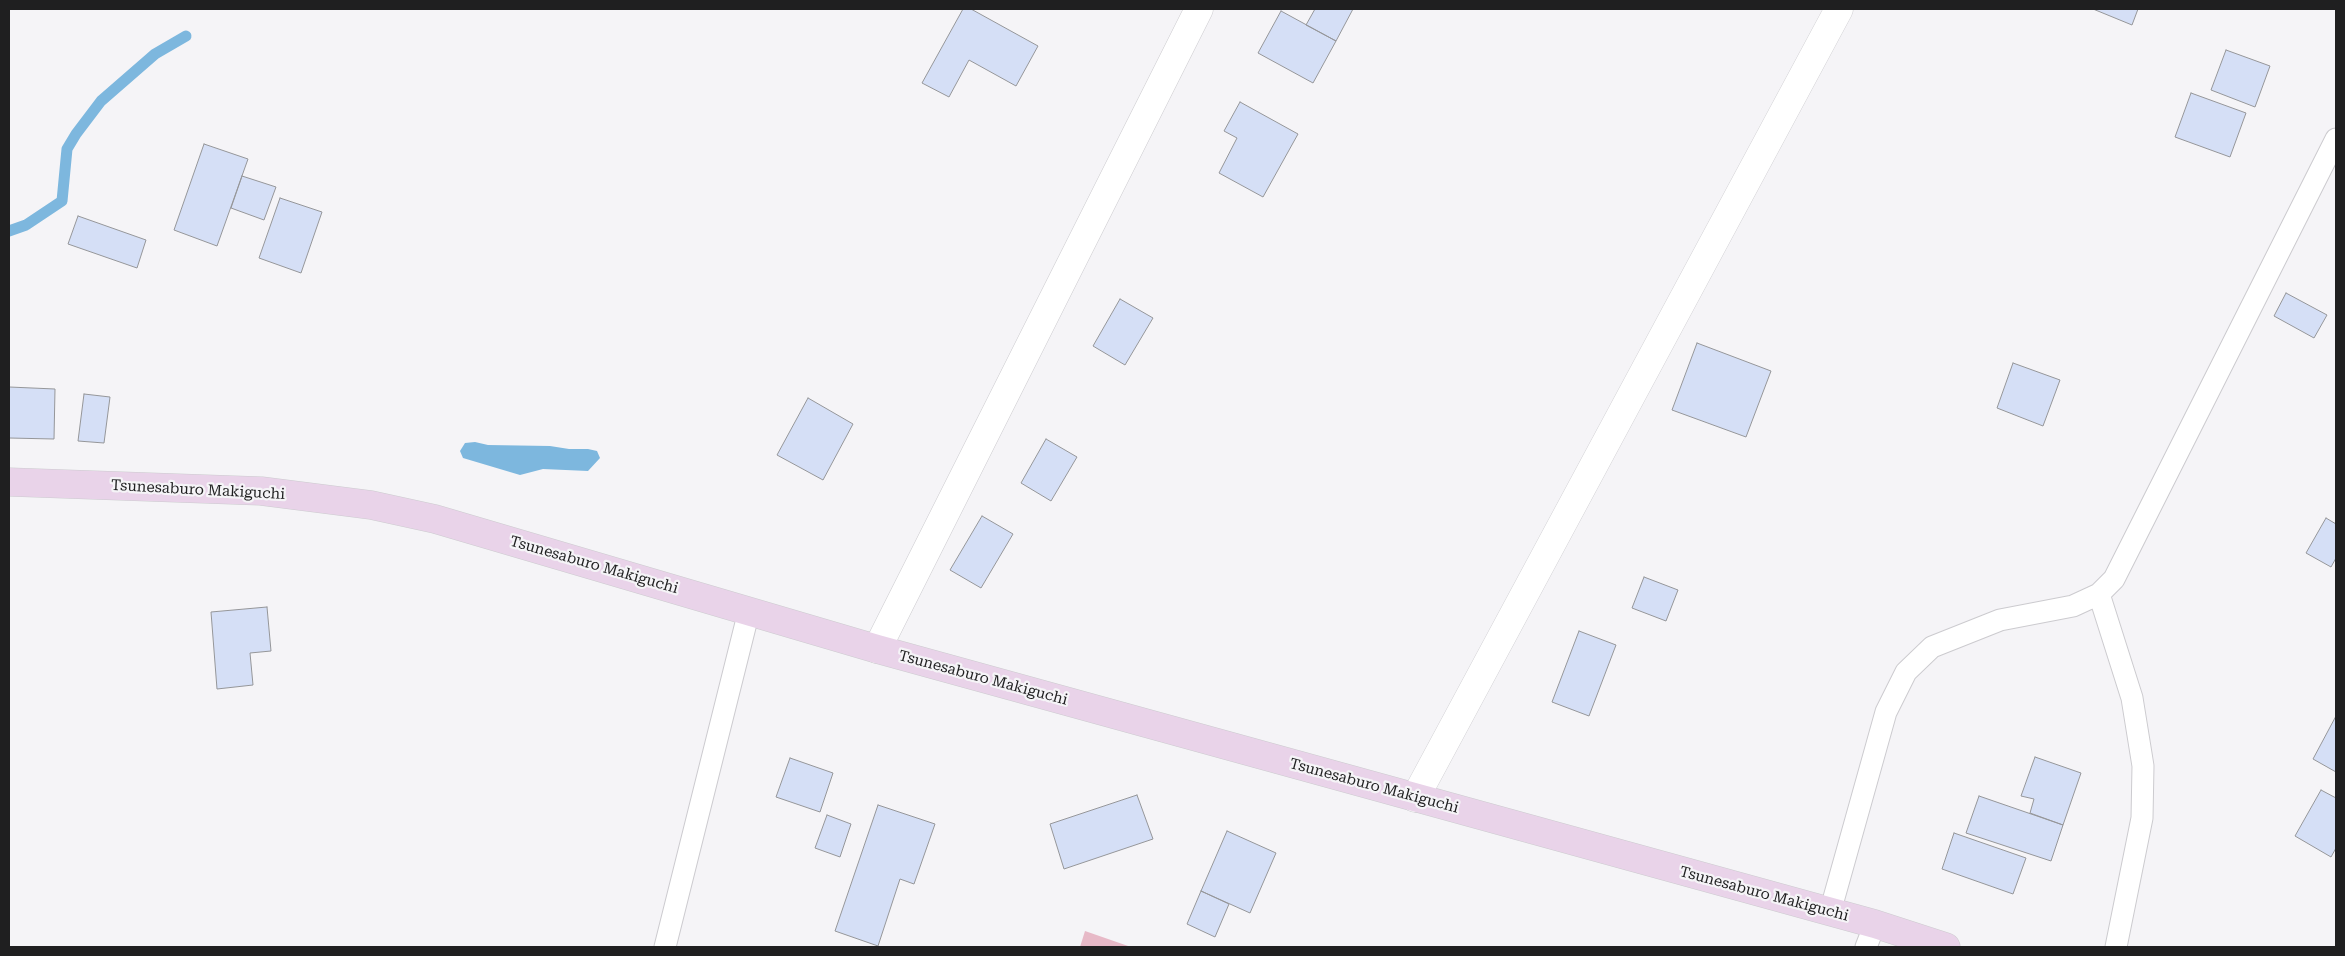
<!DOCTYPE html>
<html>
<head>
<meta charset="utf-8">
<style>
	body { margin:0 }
	#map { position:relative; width:2345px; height:956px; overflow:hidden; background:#f5f4f7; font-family:"Roboto Serif",serif }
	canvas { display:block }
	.frame { position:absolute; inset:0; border:10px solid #1f1f20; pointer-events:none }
</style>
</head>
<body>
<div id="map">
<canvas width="2345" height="956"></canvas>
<div class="frame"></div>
</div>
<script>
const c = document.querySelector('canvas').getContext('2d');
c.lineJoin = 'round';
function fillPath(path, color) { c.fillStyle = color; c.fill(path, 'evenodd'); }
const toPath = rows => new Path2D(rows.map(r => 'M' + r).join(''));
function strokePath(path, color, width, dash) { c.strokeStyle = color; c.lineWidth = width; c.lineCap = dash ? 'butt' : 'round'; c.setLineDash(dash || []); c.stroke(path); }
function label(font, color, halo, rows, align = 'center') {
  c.font = font + ' "Roboto Serif",serif'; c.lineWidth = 4.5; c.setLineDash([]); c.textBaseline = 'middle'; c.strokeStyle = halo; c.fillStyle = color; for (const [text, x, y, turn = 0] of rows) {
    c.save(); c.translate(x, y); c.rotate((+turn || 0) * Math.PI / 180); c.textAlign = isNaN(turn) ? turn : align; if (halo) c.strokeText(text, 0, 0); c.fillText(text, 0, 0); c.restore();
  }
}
const green = toPath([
	[1085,931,1131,947,1080,947]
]);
const water = toPath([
	[475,442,488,445,550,446,569,449,588,449,597,451,600,458,588,471,543,469,520,475,463,458,460,451,465,443]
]);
const stream = toPath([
	[9,231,26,225,62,201,67,149,76,134,101,101,155,54,186,36]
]);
const building = toPath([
	[963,9,971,9,1038,46,1016,86,969,60,949,97,922,83,963,9],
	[1315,9,1353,9,1336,41,1306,25,1315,9],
	[2093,9,2138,9,2132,25,2093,9],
	[1281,11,1336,41,1313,83,1258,53,1281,11],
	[2226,50,2270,66,2255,107,2211,90,2226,50],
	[2191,93,2246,113,2230,157,2175,137,2191,93],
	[1240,102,1298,134,1263,197,1219,173,1237,138,1224,131,1240,102],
	[204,144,248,159,217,246,174,230,204,144],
	[242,176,276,187,264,220,231,208,242,176],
	[280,198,322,212,301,273,259,258,280,198],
	[78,216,146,240,137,268,68,244,78,216],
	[2286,293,2327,315,2314,338,2274,316,2286,293],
	[1120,299,1153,318,1125,365,1093,346,1120,299],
	[1697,343,1771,371,1746,437,1672,410,1697,343],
	[2013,363,2060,380,2043,426,1997,408,2013,363],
	[9,387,55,389,54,439,9,438,9,387],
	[84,394,110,397,104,443,78,441,84,394],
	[808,398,853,424,823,480,777,455,808,398],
	[1046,439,1077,457,1051,501,1021,483,1046,439],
	[982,516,1013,534,981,588,950,570,982,516],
	[2326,518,2336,524,2336,558,2331,567,2306,553,2326,518],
	[1644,577,1678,590,1666,621,1632,608,1644,577],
	[267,607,271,651,250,653,253,685,217,689,211,612,267,607],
	[1579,631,1616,645,1589,716,1552,702,1579,631],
	[2336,716,2336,772,2313,759,2336,716],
	[2035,757,2081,773,2063,825,2030,813,2034,799,2021,796,2035,757],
	[790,758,833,773,820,812,776,797,790,758],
	[2321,790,2336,798,2336,848,2331,857,2295,836,2321,790],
	[1137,795,1153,839,1064,869,1050,824,1137,795],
	[1979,796,2063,825,2051,861,1966,833,1979,796],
	[878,805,935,824,914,884,900,879,878,946,835,931,878,805],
	[827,815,851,824,840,857,815,848,827,815],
	[1227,831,1276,853,1250,913,1201,891,1227,831],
	[1954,833,2026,858,2013,894,1942,869,1954,833],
	[1201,891,1229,904,1215,937,1187,924,1201,891]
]);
const lane = toPath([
	[2099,594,2132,698,2143,766,2142,818,2116,947],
	[1830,912,1886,712,1906,672,1932,647,2000,620,2073,606,2099,594,2114,579,2336,139],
	[665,947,749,611],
	[1866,947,1875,924]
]);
const street = toPath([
	[877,649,1199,9],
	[1415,798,1839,9]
]);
const secondary = toPath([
	[9,482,261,491,371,505,435,519,877,649,1875,924,1946,947]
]);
const streetNames = [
	["Tsunesaburo Makiguchi",198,490,3],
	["Tsunesaburo Makiguchi",594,565,16],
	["Tsunesaburo Makiguchi",983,678,15],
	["Tsunesaburo Makiguchi",1374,786,15],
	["Tsunesaburo Makiguchi",1764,894,15]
];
fillPath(green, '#e7b9c7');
fillPath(water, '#7db7de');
strokePath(stream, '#7db7de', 11);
fillPath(building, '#d5dff6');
strokePath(building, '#959699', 1);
strokePath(lane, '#cccbcf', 23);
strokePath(street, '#cccbcf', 29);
strokePath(secondary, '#cccbcf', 29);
strokePath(lane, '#fff', 21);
strokePath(street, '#fff', 28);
strokePath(secondary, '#e9d3e9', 28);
label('15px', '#1f1f20', '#f5f4f7', streetNames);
</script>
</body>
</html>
